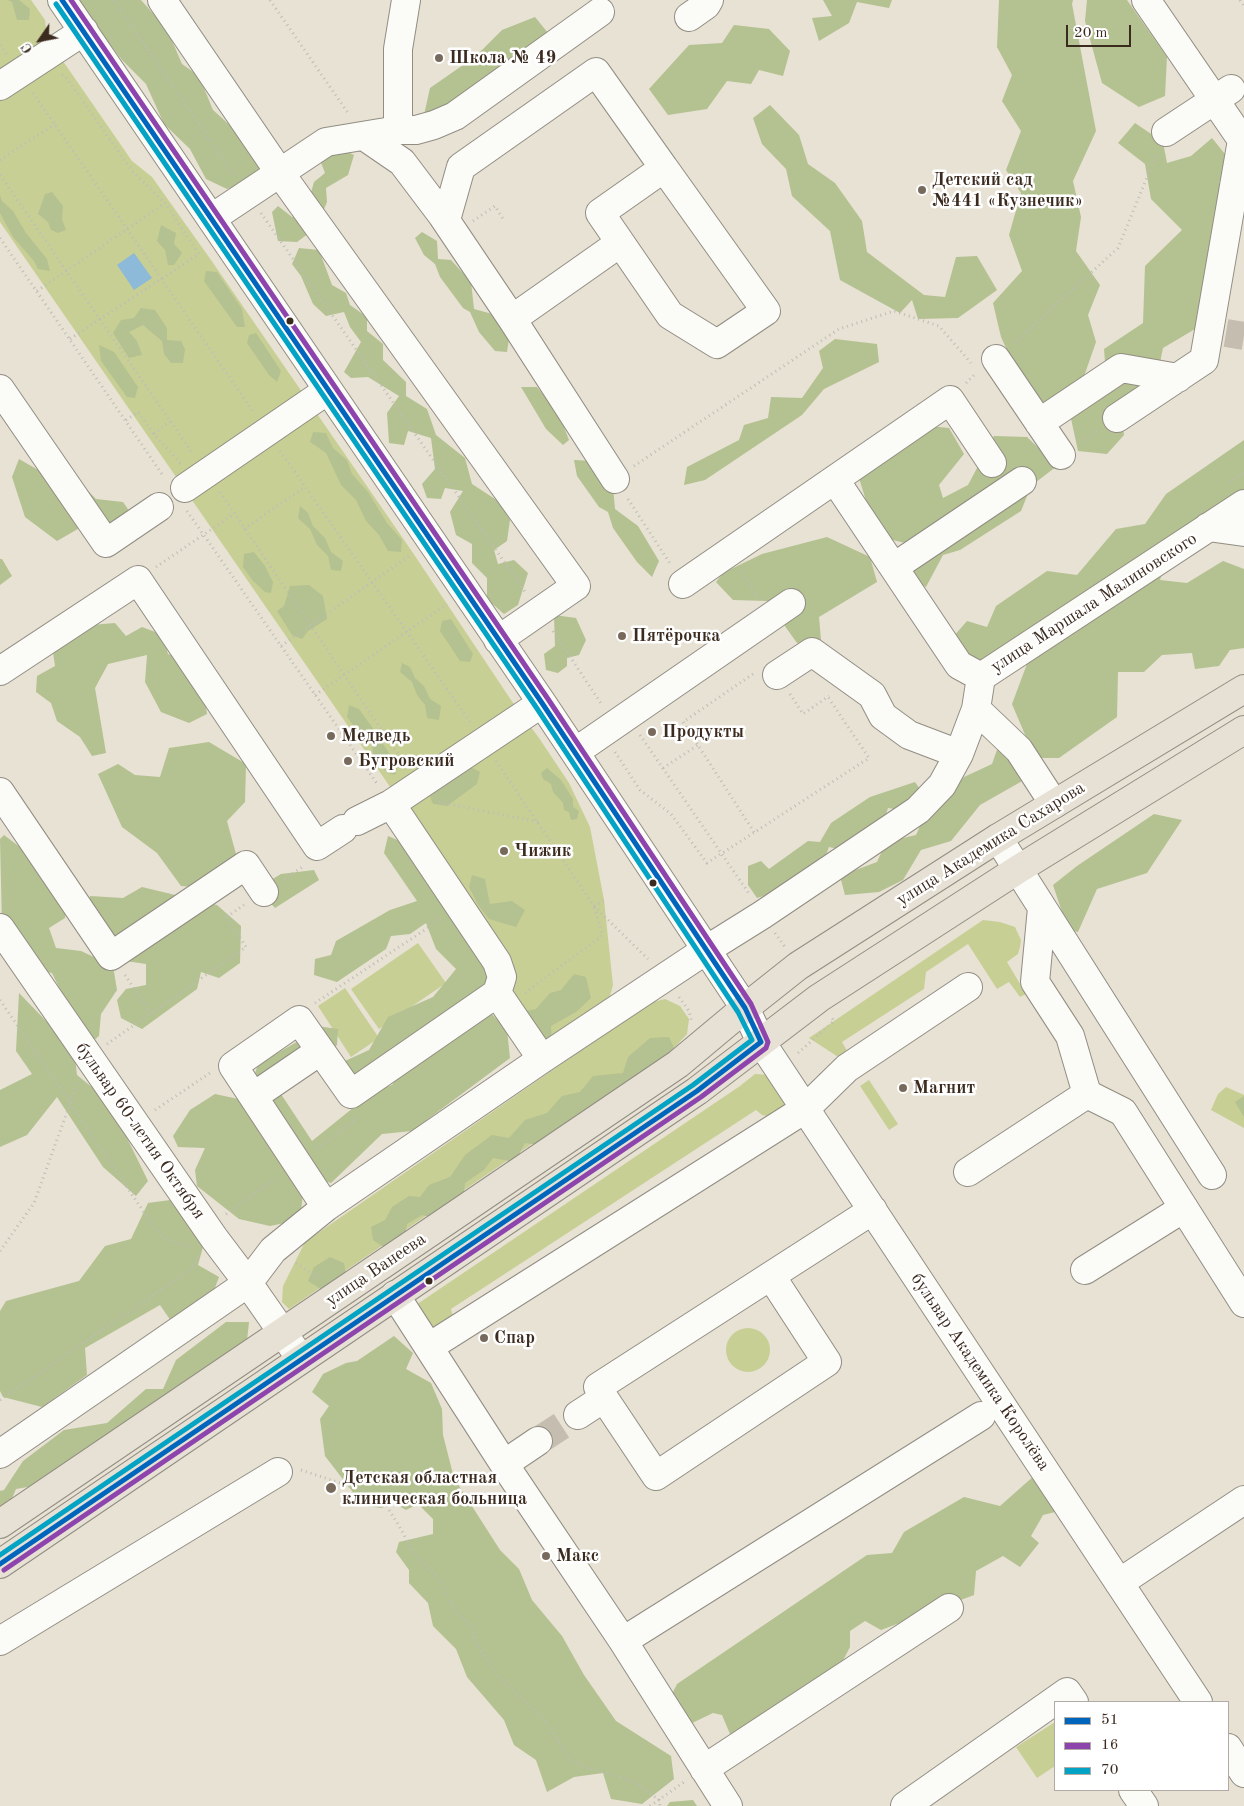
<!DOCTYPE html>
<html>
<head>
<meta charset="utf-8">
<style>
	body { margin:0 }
	#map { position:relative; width:1244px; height:1806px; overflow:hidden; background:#e7e2d3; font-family:"Old Standard TT",serif }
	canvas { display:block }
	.legend { position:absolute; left:1054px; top:1701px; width:175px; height:90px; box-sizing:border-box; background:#fff; border:1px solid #b1aaa5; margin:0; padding:6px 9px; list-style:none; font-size:15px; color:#3b2a1e }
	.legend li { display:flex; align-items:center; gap:10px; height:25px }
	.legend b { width:25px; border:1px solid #b1aaa5 }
	.north { position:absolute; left:15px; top:15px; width:50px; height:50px; -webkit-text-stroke:4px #fff; paint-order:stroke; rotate:237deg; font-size:14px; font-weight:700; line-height:20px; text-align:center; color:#3b2a1e }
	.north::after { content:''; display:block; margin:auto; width:18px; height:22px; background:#3b2a1e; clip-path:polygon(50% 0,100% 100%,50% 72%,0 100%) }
	.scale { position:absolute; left:1066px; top:25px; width:65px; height:22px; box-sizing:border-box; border:2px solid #3b2a1e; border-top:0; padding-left:6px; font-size:15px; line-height:18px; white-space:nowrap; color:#3b2a1e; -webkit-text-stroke:4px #fff; paint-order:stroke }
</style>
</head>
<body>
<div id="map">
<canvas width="1244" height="1806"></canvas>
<ul class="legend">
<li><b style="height:6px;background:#0065bd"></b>51</li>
<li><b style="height:6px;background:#8e44ad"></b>16</li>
<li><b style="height:6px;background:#03a3c5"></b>70</li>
</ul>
<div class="north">С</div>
<div class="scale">20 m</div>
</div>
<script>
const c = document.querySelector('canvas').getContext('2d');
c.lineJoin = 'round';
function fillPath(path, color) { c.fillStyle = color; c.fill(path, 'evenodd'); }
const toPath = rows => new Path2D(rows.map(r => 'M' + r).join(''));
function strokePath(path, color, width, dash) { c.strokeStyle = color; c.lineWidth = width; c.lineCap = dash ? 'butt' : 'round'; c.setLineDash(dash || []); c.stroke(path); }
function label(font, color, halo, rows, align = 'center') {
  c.font = font + ' "Old Standard TT",serif'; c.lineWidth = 5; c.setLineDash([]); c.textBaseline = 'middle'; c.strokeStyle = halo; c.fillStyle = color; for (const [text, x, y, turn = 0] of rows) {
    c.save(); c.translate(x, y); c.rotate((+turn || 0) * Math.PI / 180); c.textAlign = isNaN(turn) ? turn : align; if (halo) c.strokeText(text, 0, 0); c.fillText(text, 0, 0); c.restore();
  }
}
const green = toPath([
	[0,0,31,0,45,20,47,38,132,161,152,177,211,260,413,553,511,700,539,738,569,783,590,827,604,900,613,985,608,1003,542,1049,395,794,0,222],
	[983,920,1000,922,1015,927,1021,940,1020,947,1018,954,1007,962,1026,994,1020,997,1009,982,997,989,968,944,926,972,924,989,842,1042,850,1056,843,1060,809,1038],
	[418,943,446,983,379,1029,351,989],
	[345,988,379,1038,351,1057,318,1006],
	[665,999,680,1006,689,1019,687,1034,676,1046,289,1309,282,1302,283,1286,305,1242,649,1003],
	[755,1074,771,1075,787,1095,784,1108,771,1117,762,1115,756,1110,451,1309,454,1320,430,1342,410,1309,740,1086],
	[869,1080,898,1124,889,1130,860,1086],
	[1226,1087,1244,1095,1244,1128,1211,1110,1218,1094],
	'726 1350a22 22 0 1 1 44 0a22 22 0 1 1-44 0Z',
	[1055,1722,1055,1766,1037,1778,1016,1747]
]);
const forest = toPath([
	[8,0,19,0,30,9,29,20,17,20,12,2],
	[76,0,141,0,167,29,182,64,199,76,213,110,244,138,260,167,249,182,227,189,206,179,190,149,164,124,146,84,122,60],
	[823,0,892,0,889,8,857,2,849,23,819,41,812,18,832,16],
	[999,0,1073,0,1072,4,1096,131,1073,181,1081,217,1076,251,1100,285,1088,315,1096,342,1082,382,1052,409,1027,394,1001,337,993,303,1022,271,1009,235,1021,193,1006,170,1021,131,1002,101,1012,75,997,47],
	[1087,0,1127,0,1167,57,1165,96,1139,107,1102,83,1085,21],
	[535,17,548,33,474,110,424,115,430,88,476,56,502,30],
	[734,25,769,29,790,51,783,76,759,70,751,84,727,81,707,109,668,115,649,89,689,45,722,43],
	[770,105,799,135,808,164,835,183,862,221,867,252,924,295,945,297,956,257,977,256,997,290,958,318,918,319,912,300,900,313,840,280,830,231,792,196,786,169,762,144,753,118],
	[1135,123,1163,142,1167,163,1191,156,1212,138,1233,164,1219,182,1226,201,1217,316,1163,348,1156,381,1119,400,1124,435,1107,454,1078,451,1070,414,1107,387,1104,349,1143,323,1145,266,1182,230,1151,199,1145,164,1118,143],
	[339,148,354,155,348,175,326,188,327,202,316,228,297,242,278,241,272,212,278,206,292,217,315,211,310,196,314,182,325,173,320,160],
	[52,192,63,206,62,219,66,230,58,233,51,230,48,222,38,214,45,194],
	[0,195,2,201,13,211,26,233,47,259,50,271,38,269,34,261,13,237,0,213],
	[161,225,176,233,174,244,182,253,174,265,168,265,165,250,157,241],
	[422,232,437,241,438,259,451,260,471,282,474,309,496,315,510,332,507,352,495,351,479,332,470,312,463,308,440,277,435,264,424,255,415,238],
	[299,248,319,250,332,285,346,293,350,305,367,317,367,331,383,344,383,360,406,382,406,396,427,409,436,435,465,458,472,484,498,501,510,520,507,541,494,550,498,564,514,560,528,573,518,605,504,614,487,599,487,578,472,563,472,544,456,535,450,512,463,491,445,488,441,499,427,498,422,484,435,469,431,438,408,431,404,445,389,443,387,413,399,396,368,377,351,378,344,372,361,342,350,327,344,312,326,316,313,304,301,276,292,264],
	[206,271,217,272,242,309,245,327,237,327,204,281],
	[141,308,155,310,167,328,167,340,181,341,185,349,183,363,171,363,164,354,162,341,143,325,129,332,137,341,142,355,129,358,113,333,121,320,134,318],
	[256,333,281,371,277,382,269,375,247,343,249,335],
	[835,339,877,344,879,362,824,389,802,415,705,480,684,485,687,467,739,440,744,425,768,418,771,397,802,398,823,368,819,351],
	[99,345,114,352,138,387,135,398,127,397,101,361],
	[521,387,537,387,559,414,569,440,563,445,546,429],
	[919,425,949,428,964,454,939,485,943,498,968,485,994,436,1027,437,1057,466,1031,486,1021,511,960,550,943,555,926,587,909,578,909,544,877,536,859,478],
	[313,432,326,433,333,448,347,460,352,474,368,492,387,523,402,540,401,552,388,551,379,535,366,521,356,500,341,485,326,453,310,442],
	[1244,440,1244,500,1172,543,1160,580,1187,583,1223,561,1244,569,1244,648,1230,650,1219,666,1195,669,1192,653,1162,655,1144,672,1118,672,1117,717,1059,758,1033,758,1024,780,980,805,951,841,921,850,903,880,879,892,845,895,840,876,877,862,886,842,916,835,925,815,964,777,992,764,998,747,1026,737,1012,704,1027,664,1012,653,987,667,959,657,953,637,967,621,987,627,996,606,1047,571,1077,575,1116,529,1145,524,1166,494],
	[19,459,47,475,65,468,96,499,123,502,132,515,115,528,83,526,57,541,25,517,12,477],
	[574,460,593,461,613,487,615,509,638,526,659,561,652,577,637,562,613,528,608,512,599,507,577,476],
	[300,506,308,513,313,526,325,538,331,552,343,561,341,571,331,570,328,556,317,545,310,529,298,518],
	[827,537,870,557,877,582,819,617,821,640,797,643,767,601,733,600,716,582,723,573,762,554],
	[254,552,265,566,273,582,271,593,265,592,253,581,243,567,244,554],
	[0,559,2,559,12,576,0,585],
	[309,585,323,596,327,619,308,631,302,639,292,635,277,611,284,606,290,586],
	[554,615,576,618,586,640,579,655,567,658,567,666,558,673,546,670,544,654,555,646],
	[451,619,473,654,470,662,460,661,440,631,442,621],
	[115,623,126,636,142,627,163,635,168,654,183,659,187,678,203,687,207,714,189,723,161,712,145,682,147,655,108,664,95,688,106,753,92,756,80,737,57,721,51,703,36,692,37,676,55,666,53,652,80,626],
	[402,663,410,667,415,678,424,686,430,699,441,706,439,720,427,718,425,705,417,695,412,682,400,672],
	[349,705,359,709,374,730,375,738,383,744,398,766,395,775,387,773,373,753,372,742,363,739,347,717],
	[209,742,246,764,245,802,227,821,236,854,206,888,181,886,157,853,122,827,98,774,118,764,135,775,160,777,169,748],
	[469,766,480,772,477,784,447,806,433,804,430,797,435,788],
	[547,768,561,780,573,799,573,807,579,811,577,819,571,820,569,812,564,810,563,803,553,792,551,784,543,779,541,773],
	[915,782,924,795,905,811,888,808,883,824,848,851,829,847,822,866,789,888,757,898,748,885,748,866,761,861,769,869,808,841,820,842,831,823,870,797],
	[1154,814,1182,820,1147,873,1097,889,1078,932,1068,930,1053,885,1077,866],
	[4,835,70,885,65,918,49,928,56,948,81,951,113,966,117,990,101,1014,99,1036,87,1046,52,973,33,969,2,925,0,839],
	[388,836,402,842,431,878,441,904,468,928,471,949,486,969,486,1008,507,1030,510,1058,412,1131,382,1134,331,1183,312,1177,251,1086,258,1064,295,1043,317,1026,338,1029,337,1045,308,1070,275,1085,312,1141,374,1091,392,1085,402,1070,466,1032,476,1018,350,1080,345,1061,369,1050,388,1017,433,997,456,969,436,949,426,923,410,934,391,936,386,949,337,982,314,975,315,959,331,955,336,941,390,910,417,901,384,853],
	[314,870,319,880,275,908,267,899,271,880,281,874],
	[472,875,485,879,490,904,512,901,525,910,516,927,489,919,478,905,469,887],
	[142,887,217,905,241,926,240,963,219,978,201,972,197,989,142,1029,121,1018,117,1000,126,989,146,985,146,964,126,961,90,908,90,896,123,898],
	[574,974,586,977,591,998,576,1012,551,1026,552,1046,541,1052,526,1011,536,1009,550,993,561,990],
	[19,993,74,1050,77,1075,109,1101,148,1181,136,1196,103,1167,57,1097,27,1135,0,1147,0,1090,32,1074,16,1051],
	[669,1037,676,1052,546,1146,525,1143,515,1162,493,1158,484,1170,465,1183,462,1208,444,1221,422,1215,407,1224,404,1243,391,1252,373,1240,371,1227,385,1220,392,1207,409,1196,420,1197,429,1185,450,1177,465,1155,492,1135,509,1138,525,1120,547,1113,562,1096,580,1092,593,1076,623,1073,628,1057,650,1038],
	[215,1094,243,1100,303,1193,300,1220,270,1226,239,1219,197,1186,195,1170,205,1148,178,1147,173,1136,190,1110],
	[1244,1096,1244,1117,1235,1102],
	[170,1200,203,1247,198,1265,219,1277,210,1301,171,1321,160,1305,85,1348,87,1375,42,1407,3,1397,0,1391,0,1311,6,1301,79,1281,105,1246,131,1239,148,1203],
	[330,1257,344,1263,346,1274,322,1290,308,1281,314,1267],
	[226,1322,249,1322,246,1350,56,1482,16,1489,7,1510,0,1515,0,1491,4,1490,23,1461,64,1430,107,1423,146,1389,163,1389,176,1360],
	[394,1336,413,1353,406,1369,431,1383,442,1409,443,1435,454,1478,500,1550,519,1569,532,1600,562,1636,584,1675,616,1721,671,1756,674,1779,642,1804,611,1799,603,1773,574,1777,547,1792,536,1760,514,1745,504,1720,467,1677,456,1649,433,1626,428,1603,409,1583,409,1570,396,1552,399,1542,433,1534,433,1519,418,1504,406,1510,391,1501,382,1508,359,1505,352,1491,325,1456,320,1419,329,1406,312,1392,323,1374,346,1363,357,1361],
	[1035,1475,1063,1492,1055,1512,1043,1515,1031,1536,1039,1543,1020,1567,1003,1556,976,1571,974,1595,881,1630,865,1621,850,1631,850,1647,828,1689,761,1727,730,1734,722,1715,713,1713,688,1725,670,1698,677,1684,867,1555,892,1553,904,1532,964,1497,1000,1506],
	[693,1800,697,1806,667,1806,670,1802]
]);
const water = toPath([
	[134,253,152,278,134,290,117,265]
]);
const minorTunnel = toPath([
	[1226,333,1244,336],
	[538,1441,578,1415]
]);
const path = toPath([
	[114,0,234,175],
	[270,0,348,113],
	[1240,0,1244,6],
	[0,45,7,55],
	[62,75,65,76,133,172,165,203,199,254,70,339],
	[33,93,254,413],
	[0,160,55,124],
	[0,175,193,454],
	[261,213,526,593],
	[473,221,495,206,503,219],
	[0,238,164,477],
	[37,291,165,203],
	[1014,343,1118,248,1157,153],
	[966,383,976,373],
	[126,420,138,412,154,434,181,464],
	[154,434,170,421],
	[1080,443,1097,431],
	[280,451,470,722],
	[634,466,839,329,894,311,939,326,971,363],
	[1230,482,1244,472],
	[220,492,406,766],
	[628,499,671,565],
	[187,511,378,785],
	[244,529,305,487],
	[156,567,234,514],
	[741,572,758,598],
	[553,631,602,705],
	[281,646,412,554],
	[753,674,683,722,754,832],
	[790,694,803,714,829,696],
	[315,695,447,604],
	[640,735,750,895],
	[615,752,640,790,671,814,707,863,869,758,828,697],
	[496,761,594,906,648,959],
	[663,768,698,745],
	[439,802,538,822],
	[284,879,304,866],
	[594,906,604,900],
	[775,933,785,947],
	[125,975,150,1013],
	[525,993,603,935,594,907],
	[679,997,689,1011,692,1022],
	[0,1000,156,1230,165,1239,190,1247],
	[315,1003,441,919],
	[107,1044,246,947,227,917,245,904],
	[798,1053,834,1021,832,1018],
	[155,1110,210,1073],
	[317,1149,358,1118],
	[226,1214,278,1177],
	[0,1251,34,1203,78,1082],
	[296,1263,320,1279],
	[0,1400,191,1269,199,1256],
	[301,1470,380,1496,398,1524,415,1555,438,1578,455,1610,472,1628,478,1646,500,1679,539,1714,551,1729,569,1759,585,1767,635,1782,659,1800,660,1806],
	[650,1806,684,1782]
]);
const minor = toPath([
	[62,0,542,703,652,868,745,1008,761,1042,1198,1702],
	[162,0,280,173,576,586,498,640],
	[689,17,706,5,709,0],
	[0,86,84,31],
	[398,130,398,49,406,0],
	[1166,132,1231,89],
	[364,136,402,162,442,215,512,319,615,479],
	[664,168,766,311,717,344,670,315,600,213,664,168],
	[212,218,326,142,398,130,416,130,434,125,455,116,600,12],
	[446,220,461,167,596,72,664,168],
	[512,319,620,243],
	[996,359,1061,455],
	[0,389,106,543,159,507],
	[1117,418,1204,360,1242,140,1146,0],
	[1039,423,1121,368,1178,378],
	[835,480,959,665,981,677],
	[185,488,328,390],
	[1208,527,1244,532],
	[894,567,1022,481],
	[683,584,950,400,992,463],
	[0,671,138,580,317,846,343,829],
	[777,675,812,652,872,695,883,716,909,735,959,754],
	[542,703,391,804,497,962,502,977,497,993,542,1059],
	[976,709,1019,750,1054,804],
	[575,752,791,603],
	[0,792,111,956,246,865,264,892],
	[357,821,391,804],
	[998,838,1212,1175],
	[1042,908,1035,982,1070,1036,1087,1094,1123,1112,1244,1303],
	[0,928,214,1238,248,1283,301,1359],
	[254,1096,320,1051],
	[968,1172,1087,1094],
	[326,1207,233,1066,299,1020,351,1094,497,993],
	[1085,1270,1184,1208],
	[771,1276,827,1362,656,1476,604,1398,598,1387,873,1210],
	[395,1295,504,1464,623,1641,728,1806],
	[429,1347,805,1109,847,1068,968,987],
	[578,1415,604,1398],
	[0,1454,248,1283,273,1250,326,1207,542,1059,706,950,762,915,918,810,942,785,959,754,976,709,981,677,1244,504],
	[504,1464,538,1441],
	[1119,1583,1244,1500],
	[0,1641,278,1472],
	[623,1641,981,1416],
	[1228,1748,1244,1773],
	[704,1769,949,1608],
	[1133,1790,1144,1806],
	[905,1806,1067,1692,1074,1702]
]);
const major = toPath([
	[0,1524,678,1064,745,1008,798,966,998,838,1244,689],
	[0,1564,697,1091,819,998,1017,870,1244,730]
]);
const bus1 = toPath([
	[0,1564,697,1091,761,1042,745,1008,542,703,62,0]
]);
const bus2 = toPath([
	[4,1570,701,1097,766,1048,768,1042,751,1004,548,699,71,0]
]);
const bus3 = toPath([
	[0,1555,693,1085,752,1040,738,1012,536,707,56,4]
]);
const markers = [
	[439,58,5,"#776a5d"],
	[922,190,5,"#776a5d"],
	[290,321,4.5,"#3b2a1e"],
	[622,636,5,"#776a5d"],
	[652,732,5,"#776a5d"],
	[331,736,5,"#776a5d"],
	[348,761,5,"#776a5d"],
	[504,851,5,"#776a5d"],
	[653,883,4.5,"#3b2a1e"],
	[903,1088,5,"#776a5d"],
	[429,1281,4.5,"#3b2a1e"],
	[484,1338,5,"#776a5d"],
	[331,1488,6,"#776a5d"],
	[546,1556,5,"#776a5d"]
];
const poiNames = [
	["Школа № 49",449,58],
	["Детский сад",932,180],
	["№441 «Кузнечик»",932,201],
	["Пятёрочка",632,636],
	["Продукты",662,732],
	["Медведь",341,736],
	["Бугровский",358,761],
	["Чижик",514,851],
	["Магнит",913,1088],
	["Спар",494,1338],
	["Детская областная",342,1478],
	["клиническая больница",342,1499],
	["Макс",556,1556]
];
const streetNames = [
	["улица Маршала Малиновского",1094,603,-33],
	["улица Академика Сахарова",991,844,-32],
	["бульвар 60-летия Октября",140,1131,55],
	["улица Ванеева",376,1270,-34],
	["бульвар Академика Королёва",980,1372,56]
];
fillPath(green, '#c8cf95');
fillPath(forest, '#b4c190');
fillPath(water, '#8dbad9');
strokePath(minorTunnel, '#c5bdaf', 28, [28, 14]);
strokePath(minor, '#928d83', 30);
strokePath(major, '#928d83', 30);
strokePath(path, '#bebcb8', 3, [1, 4]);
strokePath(minor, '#fbfbf8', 28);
strokePath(major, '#e6e1d4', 28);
strokePath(bus1, '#0065bd', 5);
strokePath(bus2, '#8e44ad', 5);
strokePath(bus3, '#03a3c5', 5);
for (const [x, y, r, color] of markers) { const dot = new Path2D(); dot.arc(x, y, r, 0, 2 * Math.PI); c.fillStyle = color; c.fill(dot); strokePath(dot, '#fff', 2); }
label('bold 18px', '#3b2a1e', '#fff', poiNames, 'left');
label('18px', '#3b2a1e', '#fff', streetNames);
</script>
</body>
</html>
